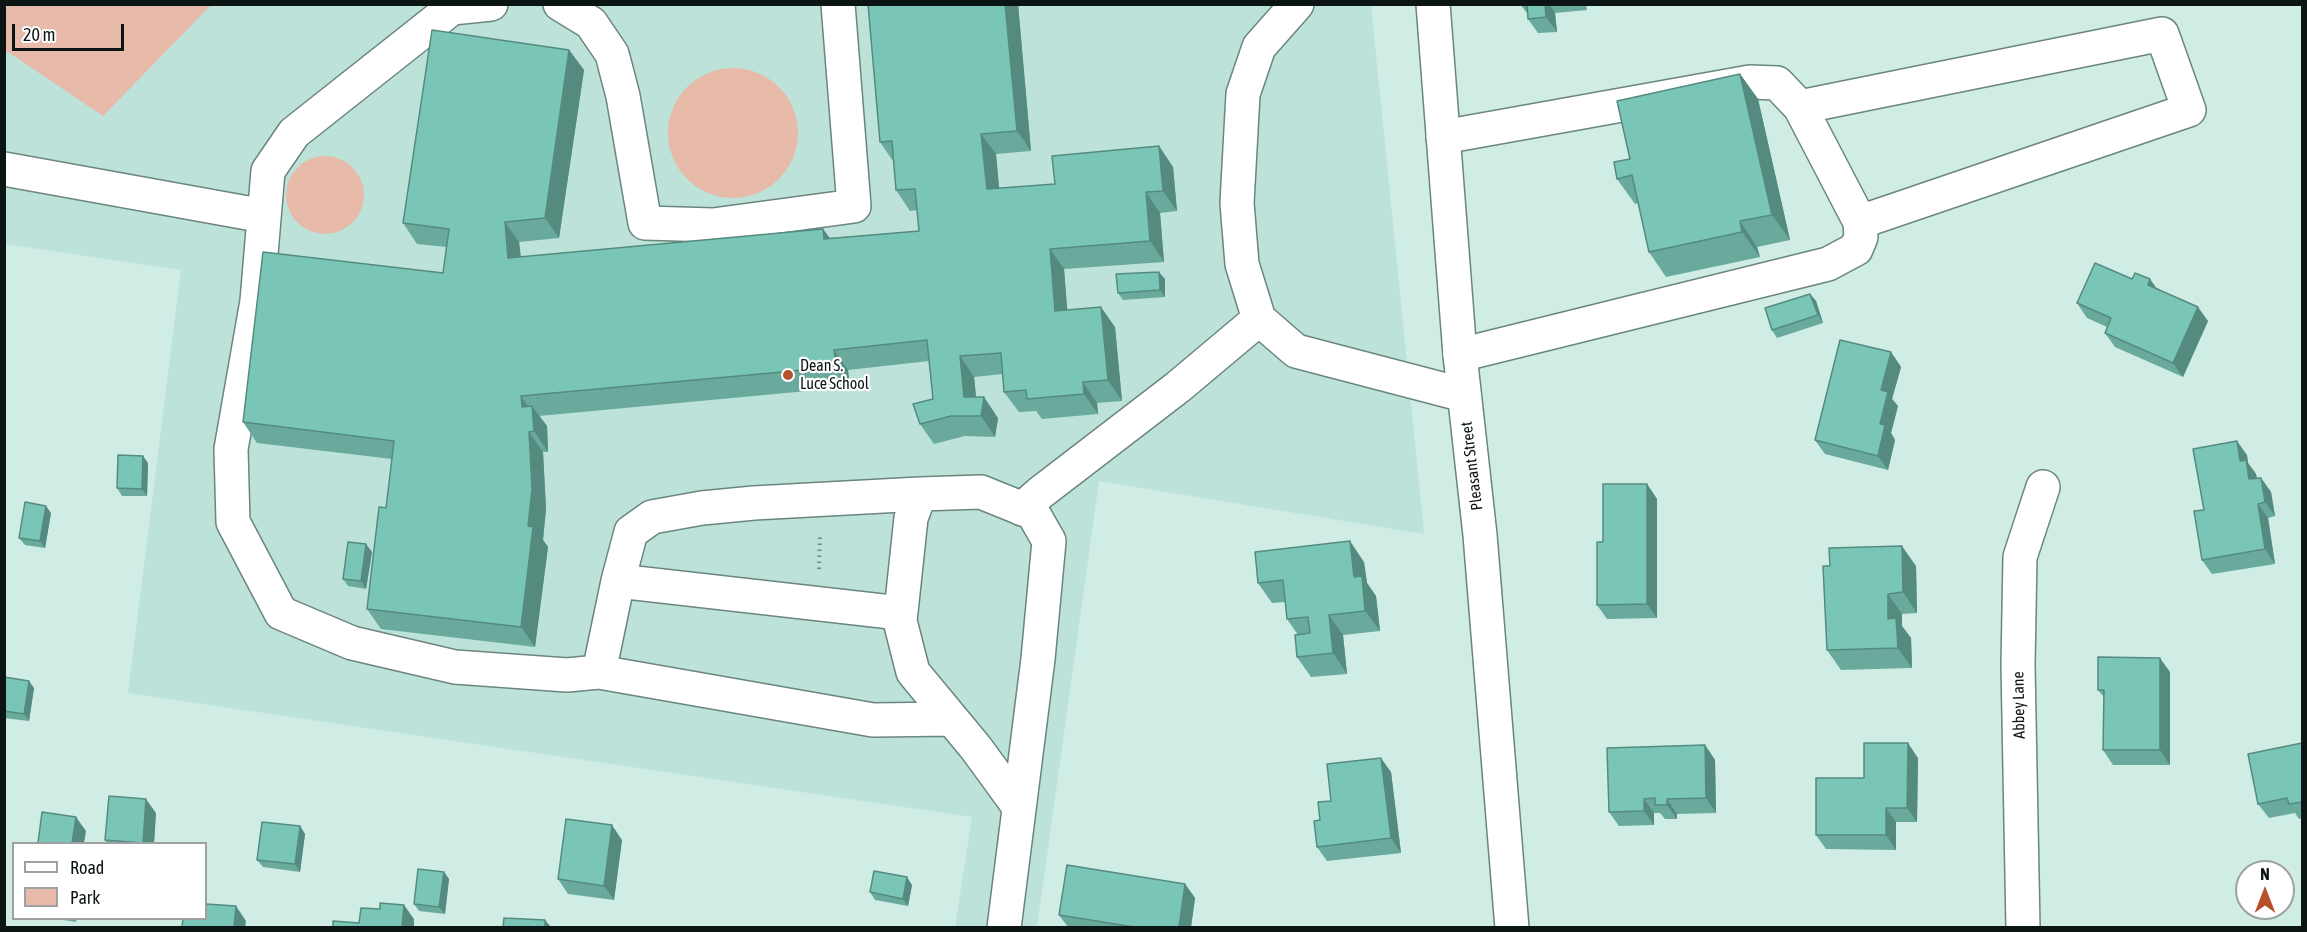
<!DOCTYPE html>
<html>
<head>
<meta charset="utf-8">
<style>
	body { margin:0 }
	#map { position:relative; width:2307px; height:932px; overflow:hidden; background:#cfece5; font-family:"Asap Condensed",sans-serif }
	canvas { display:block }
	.frame { position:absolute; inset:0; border:6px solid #0b1513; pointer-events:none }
	.legend { position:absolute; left:12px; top:842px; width:195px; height:78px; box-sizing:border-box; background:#fff; border:2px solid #9da1a1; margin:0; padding:8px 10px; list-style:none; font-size:18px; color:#0b1513 }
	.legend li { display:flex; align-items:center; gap:12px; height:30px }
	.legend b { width:30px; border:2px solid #9da1a1 }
	.north { position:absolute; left:2235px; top:860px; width:60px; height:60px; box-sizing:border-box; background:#fff; border:2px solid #9da1a1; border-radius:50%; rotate:0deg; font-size:16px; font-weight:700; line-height:24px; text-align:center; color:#0b1513 }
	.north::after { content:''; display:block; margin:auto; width:21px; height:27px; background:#b8502b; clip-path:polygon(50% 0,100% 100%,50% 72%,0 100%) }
	.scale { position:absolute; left:12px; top:24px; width:112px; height:27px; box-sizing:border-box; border:3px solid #0b1513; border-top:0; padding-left:8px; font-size:18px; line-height:21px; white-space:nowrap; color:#0b1513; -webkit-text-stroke:4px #fff; paint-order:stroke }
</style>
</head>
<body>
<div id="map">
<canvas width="2307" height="932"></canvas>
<div class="frame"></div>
<ul class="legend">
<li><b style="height:8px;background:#fff"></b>Road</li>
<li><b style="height:16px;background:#e8baaa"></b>Park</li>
</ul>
<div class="north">N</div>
<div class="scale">20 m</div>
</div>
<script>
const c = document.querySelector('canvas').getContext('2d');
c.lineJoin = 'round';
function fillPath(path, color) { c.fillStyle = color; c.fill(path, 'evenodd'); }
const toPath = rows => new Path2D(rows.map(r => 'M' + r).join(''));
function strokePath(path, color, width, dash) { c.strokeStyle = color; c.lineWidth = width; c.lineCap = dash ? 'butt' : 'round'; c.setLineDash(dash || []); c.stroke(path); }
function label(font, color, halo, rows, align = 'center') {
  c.font = font + ' "Asap Condensed",sans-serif'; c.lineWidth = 4.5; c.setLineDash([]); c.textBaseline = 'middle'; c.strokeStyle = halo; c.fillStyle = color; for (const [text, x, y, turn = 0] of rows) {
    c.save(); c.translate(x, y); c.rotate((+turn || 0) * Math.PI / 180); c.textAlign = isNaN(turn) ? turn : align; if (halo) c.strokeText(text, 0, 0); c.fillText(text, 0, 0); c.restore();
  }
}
const built = toPath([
	[5,5,1371,5,1424,534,1099,481,1037,927,955,927,972,817,128,693,181,270,5,244]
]);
const green = toPath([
	[4,5,5,4,211,5,103,116,5,50],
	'668 133a65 65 0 1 1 130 0a65 65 0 1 1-130 0Z',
	'286 195a39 39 0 1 1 78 0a39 39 0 1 1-78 0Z'
]);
const path = toPath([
	[819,569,820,534]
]);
const minor = toPath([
	[491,4,452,8,294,133,268,171,257,301,231,449,233,522,281,613,352,643,455,667,567,675,599,672],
	[560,4,591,23,612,54,623,96,645,223,713,225,854,206,838,4],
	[1297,4,1259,47,1243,94,1237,203,1242,264,1259,319,1296,351,1464,395],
	[1800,107,2162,34,2189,110,1860,222],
	[1443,137,1750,82,1777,83,1800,107,1860,222,1861,237,1856,249,1828,264,1460,355],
	[4,169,264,216],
	[1022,509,1040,493,1178,387,1259,319],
	[618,581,631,532,652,517,702,508,754,503,920,494],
	[900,613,618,581,599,672,873,720,952,719],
	[1004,928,1038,659,1049,541,1033,513,981,492,920,494,911,518,900,621,913,672,976,748,1019,807],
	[2023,928,2018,665,2020,557,2043,487]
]);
const major = toPath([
	[1433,4,1460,355,1480,535,1512,928]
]);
const wall = toPath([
	[1018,4,1031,151,996,154,999,188,1055,184,1159,146,1173,167,1177,211,1160,213,1164,262,1064,269,1067,310,1115,327,1122,401,1097,403,1098,414,1042,419,1036,411,1019,412,1004,392,1003,374,974,377,976,397,998,418,995,437,965,436,934,444,920,424,933,399,929,361,848,370,850,387,539,416,547,426,548,452,543,452,546,509,543,540,548,547,535,647,381,629,367,609,386,508,392,459,257,443,243,422,443,273,447,247,417,244,403,223,569,50,584,70,559,238,519,242,521,257,823,229,830,238,919,231,917,210,910,211,896,190,893,161,880,142],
	[1520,4,1586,4,1587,10,1555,13,1557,32,1538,33,1528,19,1528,13,1527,13],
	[1740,74,1758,99,1790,240,1757,247,1760,257,1666,277,1649,252,1638,203,1635,204,1617,179,1630,159],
	[1165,279,1165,297,1123,300,1118,293],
	[2132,279,2157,288,2208,321,2183,377,2115,347,2105,333,2107,327,2087,318,2077,303],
	[1810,294,1816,301,1823,323,1777,338,1772,330],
	[1891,352,1901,367,1892,399,1898,406,1891,433,1895,440,1888,470,1825,454,1815,440],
	[2247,455,2248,463,2256,474,2257,478,2261,478,2271,492,2275,516,2268,518,2275,564,2212,574,2202,560,2204,510],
	[148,463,147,496,122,496,117,488],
	[1647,484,1657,499,1657,618,1607,619,1597,605,1603,542],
	[51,513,45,548,25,545,19,538],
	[372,552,366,589,348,586,343,579],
	[1364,562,1367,583,1376,596,1380,631,1343,635,1347,674,1311,677,1297,657,1298,635,1287,619,1285,602,1272,603,1258,583],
	[1916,566,1917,613,1902,614,1902,626,1911,638,1912,668,1841,670,1827,650],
	[2170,672,2170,765,2113,765,2103,750,2104,697,2098,690],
	[4,677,34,688,29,721,4,718],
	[2302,743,2302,818,2299,819,2295,813,2269,818,2258,804],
	[1705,745,1715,760,1716,813,1677,814,1677,819,1665,819,1660,813,1654,813,1654,825,1619,826,1609,812],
	[1918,758,1917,822,1896,822,1896,850,1826,849,1816,835,1864,778],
	[1391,772,1401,853,1327,861,1317,847,1320,820,1331,801],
	[156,813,154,843,107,843,105,840],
	[300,826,305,834,300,872,263,867,257,860],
	[622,840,614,900,568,894,558,879],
	[444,872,449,879,445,914,419,911,414,904],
	[1185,884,1195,898,1191,927,1068,927,1059,915],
	[912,885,908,906,875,900,870,892],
	[51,918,77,918,76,922]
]);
const shadedWall = toPath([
	[1005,4,1018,4,1031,151,1017,131],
	[1545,4,1549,4,1555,13,1557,32,1546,17],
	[569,50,584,70,559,238,545,218],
	[1740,74,1758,99,1790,240,1772,215],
	[981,134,996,154,1001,209,987,189],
	[1159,146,1173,167,1177,211,1163,191],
	[1146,192,1160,213,1164,262,1150,241],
	[1740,221,1757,247,1760,257,1742,232],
	[505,222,519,242,523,278,508,258],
	[823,229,838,250,824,239],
	[1050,249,1064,269,1069,331,1055,311],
	[1159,272,1165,279,1165,297,1160,290],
	[2150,279,2160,293,2148,285],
	[1810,294,1816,301,1823,323,1818,315],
	[1101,307,1115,327,1122,401,1108,380],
	[2198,307,2208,321,2183,377,2173,363],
	[834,350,848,370,850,387,836,367],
	[1891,352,1901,367,1892,399,1898,406,1891,433,1895,440,1888,470,1878,456,1881,390],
	[960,356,974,377,978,416,964,397],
	[1083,382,1097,403,1098,414,1084,394],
	[521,396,533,413,532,406,547,426,548,452,534,431,522,407],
	[984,397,998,418,995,437,981,416],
	[529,432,543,452,546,509,543,540,548,547,535,647,521,627,528,526],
	[2237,441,2247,455,2248,463,2256,474,2259,494,2249,479,2240,461],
	[143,456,148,463,147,496,142,489],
	[2261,478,2271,492,2275,516,2265,502],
	[1647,484,1657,499,1657,618,1647,604],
	[2258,504,2268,518,2275,564,2265,549],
	[46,506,51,513,45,548,40,541],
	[1350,541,1364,562,1367,583,1376,596,1380,631,1365,611,1354,577],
	[366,544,372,552,366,589,361,581],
	[1902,546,1916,566,1917,613,1903,592],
	[1888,594,1902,614,1902,626,1911,638,1912,668,1898,648,1888,619],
	[1329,615,1343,635,1347,674,1333,653],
	[2160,658,2170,672,2170,765,2160,750],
	[29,681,34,688,29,721,24,714],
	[1908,743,1918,758,1917,822,1907,808],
	[1705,745,1715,760,1716,813,1706,798],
	[1381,758,1391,772,1401,853,1391,838],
	[146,799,156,813,154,843,143,843],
	[1644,799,1654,813,1654,825,1644,811],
	[1667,799,1677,814,1677,819,1667,805],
	[1886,808,1896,822,1896,850,1886,835],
	[76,817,86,831,84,843,72,843],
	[612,825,622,840,614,900,604,886],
	[300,826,305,834,300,872,295,864],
	[444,872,449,879,445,914,439,907],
	[907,877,912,885,908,906,903,899],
	[1185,884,1195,898,1191,927,1179,927],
	[404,905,414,919,414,927,402,927],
	[236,906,246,921,245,927,234,926],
	[545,920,551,927,545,927]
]);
const building = toPath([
	[868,4,1005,4,1017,131,981,134,987,189,1055,184,1052,156,1159,146,1163,191,1146,192,1150,241,1050,249,1055,311,1101,307,1108,380,1083,382,1084,394,1027,399,1026,390,1004,392,1001,353,960,356,964,397,984,397,981,416,951,416,920,424,913,404,933,399,927,340,834,350,836,367,521,396,522,407,532,406,534,431,529,432,532,489,528,526,533,527,521,627,367,609,379,507,386,508,394,441,243,422,263,252,443,273,449,229,403,223,432,30,569,50,545,218,505,222,508,258,823,229,824,239,919,231,915,189,896,190,892,141,880,142,868,4],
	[1527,4,1545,4,1546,17,1528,19,1527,4],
	[1740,74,1772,215,1740,221,1742,232,1649,252,1632,175,1617,179,1614,162,1630,159,1617,101,1740,74],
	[2095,263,2132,279,2135,273,2150,279,2148,285,2198,307,2173,363,2105,333,2111,318,2077,303,2095,263],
	[1159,272,1160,290,1118,293,1116,274,1159,272],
	[1810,294,1818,315,1772,330,1765,308,1810,294],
	[1840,340,1891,352,1881,390,1888,392,1880,424,1885,425,1878,456,1815,440,1840,340],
	[2237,441,2240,461,2246,460,2249,479,2261,478,2265,502,2258,504,2265,549,2202,560,2194,511,2204,510,2193,449,2237,441],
	[118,455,143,456,142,489,117,488,118,455],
	[1603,484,1647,484,1647,604,1597,605,1597,542,1603,542,1603,484],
	[25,502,46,506,40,541,19,538,25,502],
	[1350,541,1354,577,1362,576,1365,611,1329,615,1333,653,1297,657,1295,635,1310,633,1308,617,1287,619,1283,580,1258,583,1255,552,1350,541],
	[348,542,366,544,361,581,343,579,348,542],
	[1902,546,1903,592,1888,594,1888,619,1896,618,1898,648,1827,650,1823,566,1830,566,1829,548,1902,546],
	[2098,657,2160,658,2160,750,2103,750,2104,690,2098,690,2098,657],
	[4,677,29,681,24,714,4,711,4,677],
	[1864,743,1908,743,1907,808,1886,808,1886,835,1816,835,1816,778,1864,778,1864,743],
	[2302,743,2302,802,2289,804,2287,798,2258,804,2248,754,2302,743],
	[1705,745,1706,798,1667,799,1667,805,1655,805,1655,798,1644,799,1644,811,1609,812,1607,748,1705,745],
	[1381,758,1391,838,1317,847,1314,821,1320,820,1318,802,1331,801,1327,764,1381,758],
	[109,796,146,799,143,843,105,840,109,796],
	[42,812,76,817,72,843,38,843,42,812],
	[566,819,612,825,604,886,558,879,566,819],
	[262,822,300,826,295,864,257,860,262,822],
	[1067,865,1185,884,1179,927,1134,927,1059,915,1067,865],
	[418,869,444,872,439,907,414,904,418,869],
	[874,871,907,877,903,899,870,892,874,871],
	[380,903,404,905,402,927,333,927,333,921,359,923,361,908,380,909,380,903],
	[206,904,236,906,234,926,252,927,182,927,183,918,206,918,206,904],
	[504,918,545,920,545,927,503,927,504,918]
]);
const markers = [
	[788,375,6,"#b8502b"]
];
const poiNames = [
	["Dean S.",800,366],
	["Luce School",800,384]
];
const streetNames = [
	["Pleasant Street",1472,466,-97],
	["Abbey Lane",2019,705,-91]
];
fillPath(built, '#bce2d9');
fillPath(green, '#e8baaa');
strokePath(minor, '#6b857f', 36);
strokePath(major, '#6b857f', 36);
strokePath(path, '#738782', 4, [1.5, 4.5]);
strokePath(minor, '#fff', 33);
strokePath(major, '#fff', 33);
fillPath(wall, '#69aa9d');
fillPath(shadedWall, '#558b7f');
fillPath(building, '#7ac6b6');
strokePath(building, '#558b7f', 1.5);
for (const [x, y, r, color] of markers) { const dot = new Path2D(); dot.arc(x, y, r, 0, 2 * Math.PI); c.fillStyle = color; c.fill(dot); strokePath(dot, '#fff', 2); }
label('16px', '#0b1513', '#fff', poiNames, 'left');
label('16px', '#0b1513', '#fff', streetNames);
</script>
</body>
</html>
